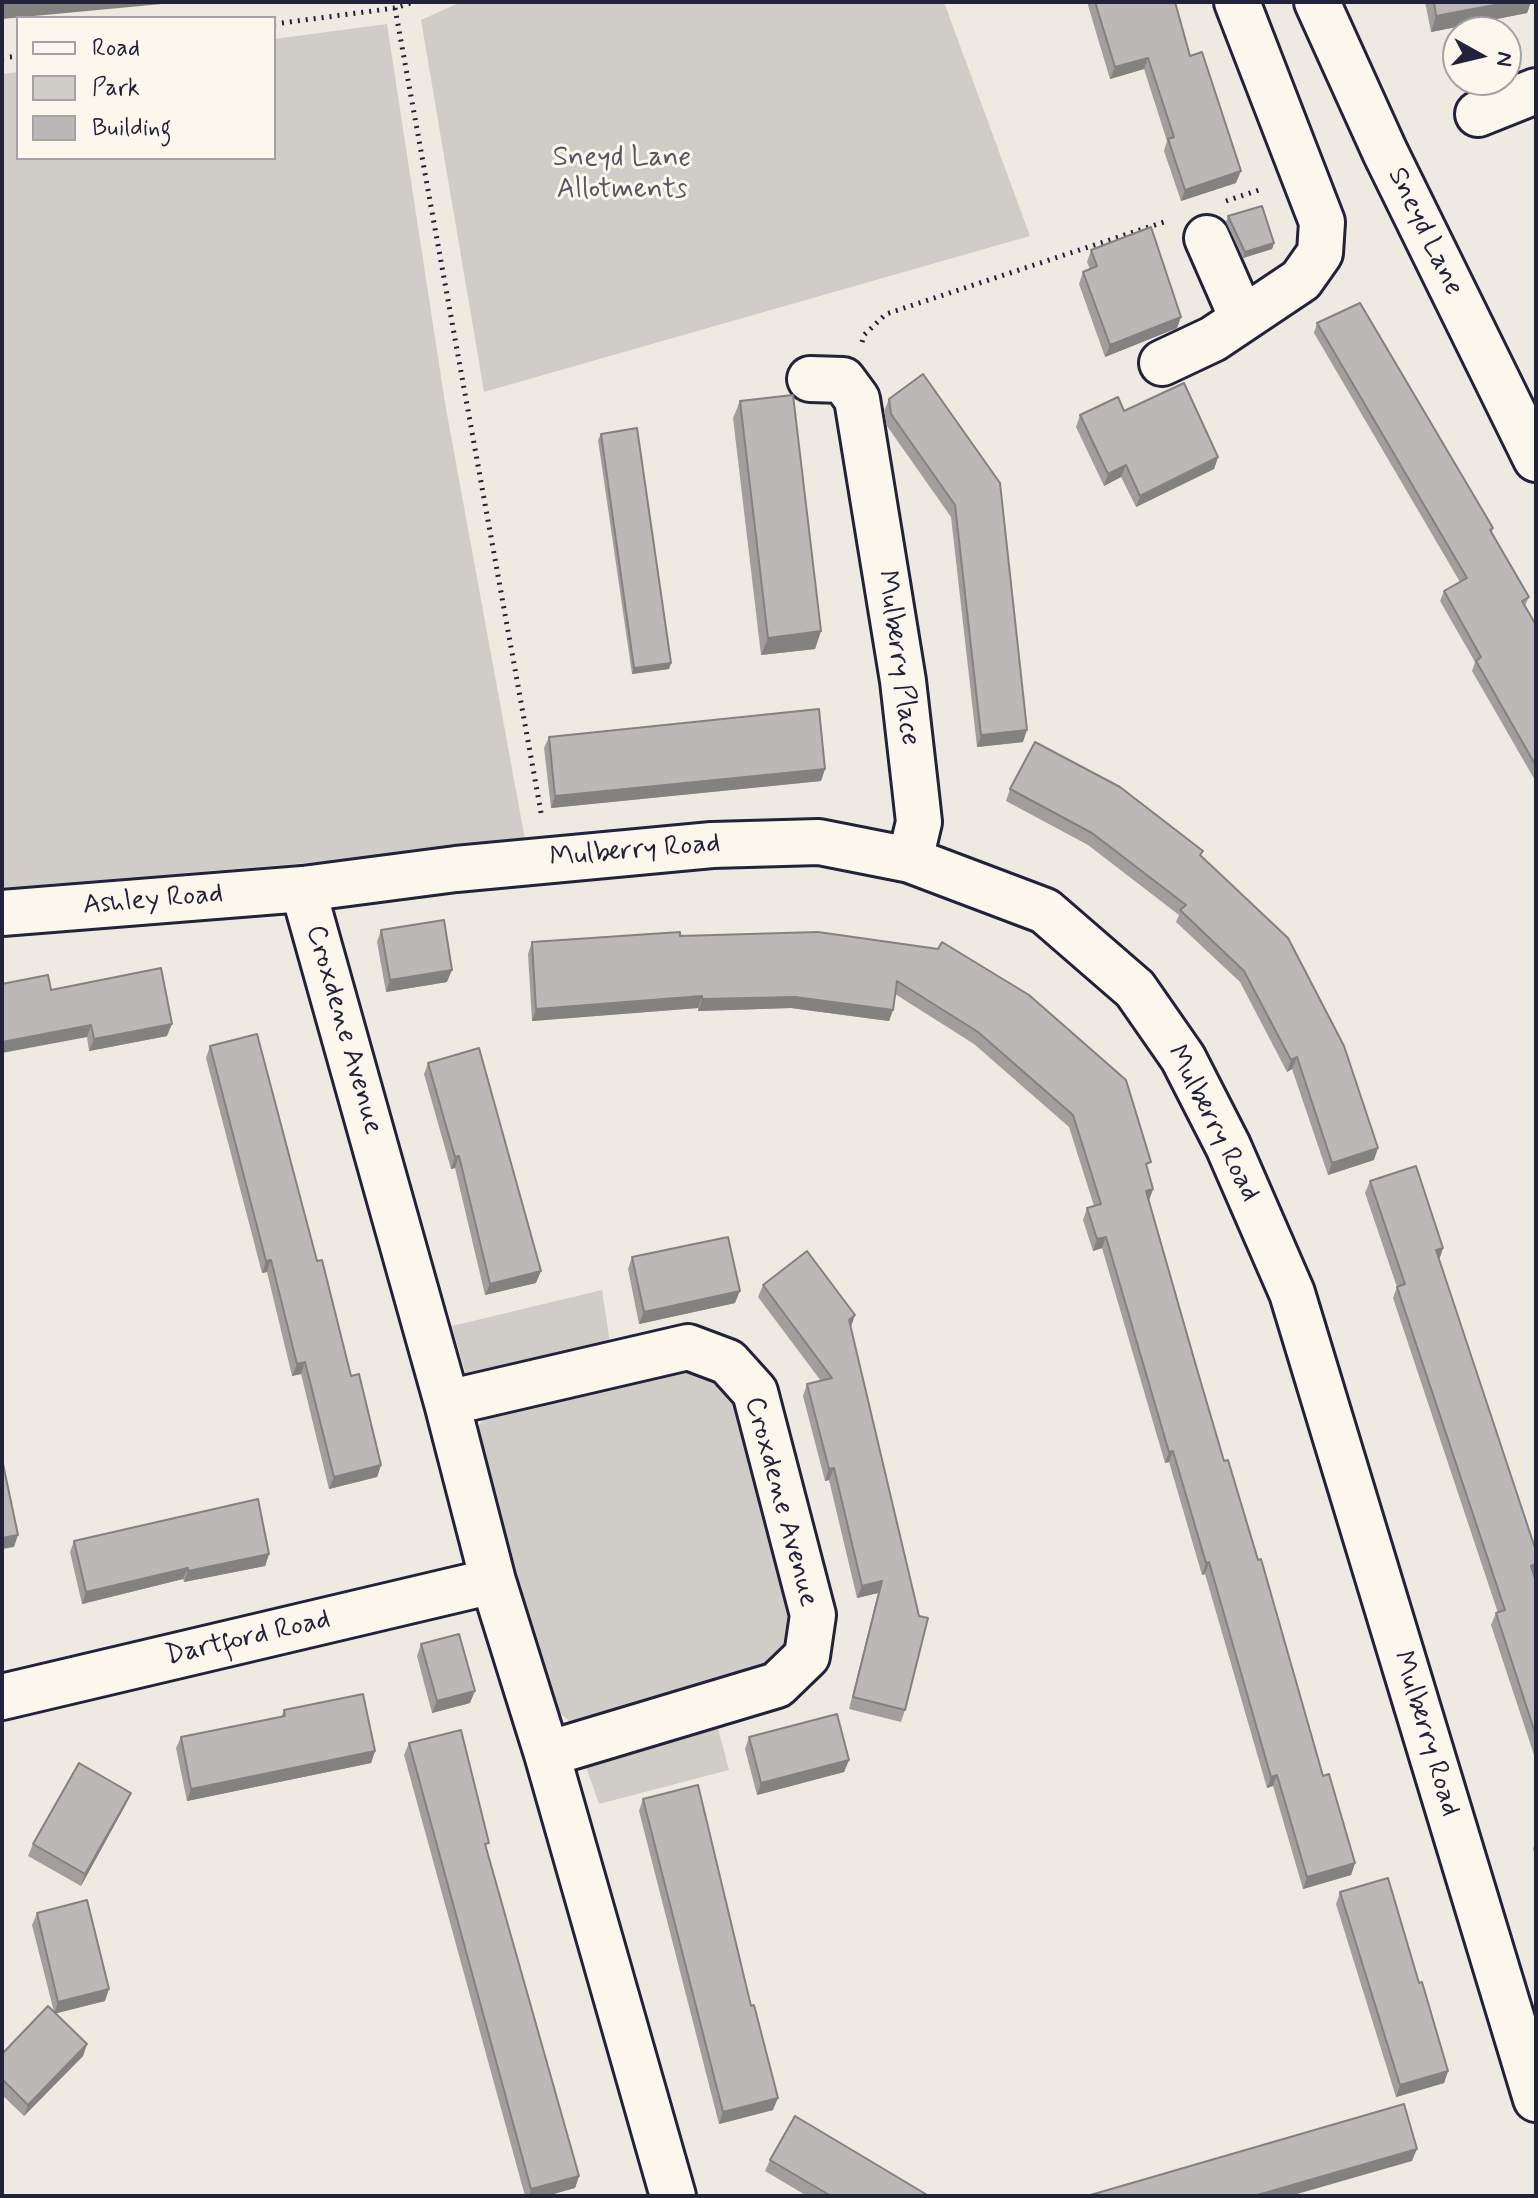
<!DOCTYPE html>
<html>
<head>
<meta charset="utf-8">
<style>
	body { margin:0 }
	#map { position:relative; width:1538px; height:2198px; overflow:hidden; background:#eeeae2; font-family:Mynerve,sans-serif }
	canvas { display:block }
	.frame { position:absolute; inset:0; border:4px solid #22223b; pointer-events:none }
	.legend { position:absolute; left:16px; top:16px; width:260px; height:144px; box-sizing:border-box; background:#fbf7ec; border:2px solid #a4a2a5; margin:0; padding:10px 14px; list-style:none; font-size:24px; color:#22223b }
	.legend li { display:flex; align-items:center; gap:16px; height:40px }
	.legend b { width:40px; border:2px solid #a4a2a5 }
	.north { position:absolute; left:1442px; top:16px; width:80px; height:80px; box-sizing:border-box; background:#fbf7ec; border:2px solid #a4a2a5; border-radius:50%; rotate:98deg; font-size:22px; font-weight:700; line-height:32px; text-align:center; color:#22223b }
	.north::after { content:''; display:block; margin:auto; width:28px; height:36px; background:#22223b; clip-path:polygon(50% 0,100% 100%,50% 72%,0 100%) }
</style>
</head>
<body>
<div id="map">
<canvas width="1538" height="2198"></canvas>
<div class="frame"></div>
<ul class="legend">
<li><b style="height:10px;background:#fbf7ec"></b>Road</li>
<li><b style="height:22px;background:#d0cdc9"></b>Park</li>
<li><b style="height:22px;background:#bcb8b8"></b>Building</li>
</ul>
<div class="north">N</div>
</div>
<script>
const c = document.querySelector('canvas').getContext('2d');
c.lineJoin = 'round';
function fillPath(path, color) { c.fillStyle = color; c.fill(path, 'evenodd'); }
const toPath = rows => new Path2D(rows.map(r => 'M' + r).join(''));
function strokePath(path, color, width, dash) { c.strokeStyle = color; c.lineWidth = width; c.lineCap = dash ? 'butt' : 'round'; c.setLineDash(dash || []); c.stroke(path); }
function label(font, color, halo, rows, align = 'center') {
  c.font = font + ' Mynerve,sans-serif'; c.lineWidth = 6; c.setLineDash([]); c.textBaseline = 'middle'; c.strokeStyle = halo; c.fillStyle = color; for (const [text, x, y, turn = 0] of rows) {
    c.save(); c.translate(x, y); c.rotate((+turn || 0) * Math.PI / 180); c.textAlign = isNaN(turn) ? turn : align; if (halo) c.strokeText(text, 0, 0); c.fillText(text, 0, 0); c.restore();
  }
}
const green = toPath([
	[461,2,944,2,1030,236,484,392,421,20],
	[387,24,445,403,526,845,2,888,2,74,18,72,18,158,274,158,274,39],
	[602,1290,610,1343,466,1375,452,1326],
	[699,1368,721,1376,734,1399,795,1630,787,1654,771,1669,578,1728,551,1706,476,1430,487,1413],
	[717,1724,729,1770,599,1804,584,1761]
]);
const path = toPath([
	[395,8,542,818],
	[274,24,395,8,414,2],
	[2,58,18,56],
	[1226,201,1262,189],
	[862,342,864,335,886,314,1167,221]
]);
const minor = toPath([
	[1478,114,1536,91],
	[1207,238,1242,318],
	[1162,363,1213,339,1301,280,1320,253,1322,222,1237,2],
	[810,379,843,380,857,399,903,681,915,786,919,822,910,860],
	[303,889,447,1403,493,1581,547,1754,673,2196],
	[2,913,303,889,456,869,712,845,819,842,910,860,1045,911,1135,989,1183,1058,1228,1146,1292,1293,1536,2099],
	[447,1403,688,1347,728,1362,755,1392,813,1615,807,1656,777,1685,547,1754],
	[2,1697,493,1581]
]);
const major = toPath([
	[1317,2,1385,152,1536,459]
]);
const wall = toPath([
	[1087,2,1175,2,1190,56,1236,183,1181,201,1164,151,1167,141,1144,69,1110,79],
	[1425,2,1531,2,1527,13,1431,32],
	[1228,216,1274,243,1272,249,1243,258,1226,222],
	[1091,250,1181,317,1177,328,1105,357,1079,284,1083,272,1090,269,1087,262],
	[1317,323,1493,528,1492,532,1529,597,1525,606,1536,625,1536,782,1472,671,1475,662,1440,601,1444,591,1460,582,1314,333],
	[923,374,1023,742,977,747,951,517,887,426,884,411,889,399],
	[740,401,821,631,815,649,761,655,733,418],
	[1124,411,1218,457,1214,469,1136,507,1121,477,1104,486,1076,427,1080,415],
	[601,434,671,663,669,669,632,674,598,440],
	[549,737,825,769,821,781,551,808,544,748],
	[1010,789,1201,857,1374,1160,1328,1175,1292,1069,1287,1072,1240,982,1176,922,1179,915,1088,845,1006,801],
	[381,930,447,982,386,992,377,942],
	[680,936,938,949,1148,1172,1153,1189,1149,1200,1224,1461,1258,1560,1323,1776,1355,1863,1351,1875,1303,1889,1273,1786,1267,1788,1205,1574,1202,1575,1169,1462,1165,1463,1102,1248,1093,1251,1083,1220,1087,1208,1094,1206,1069,1127,974,1044,895,994,893,1010,889,1021,791,1008,698,1011,698,1008,532,1021,528,954,532,942],
	[51,990,167,1036,89,1051,87,1037],
	[210,1046,317,1261,351,1376,381,1465,377,1477,329,1489,301,1374,292,1376,267,1272,262,1273,206,1058],
	[428,1063,536,1283,485,1295,455,1168,451,1169,424,1074],
	[1370,1181,1443,1248,1439,1260,1536,1551,1536,1573,1534,1575,1536,1582,1536,1761,1491,1625,1496,1613,1498,1613,1393,1298,1397,1287,1365,1193],
	[632,1257,735,1303,639,1324,628,1269],
	[763,1285,851,1328,905,1710,901,1722,849,1709,878,1593,857,1598,829,1480,825,1481,803,1396,807,1384,821,1381,758,1297],
	[74,1541,269,1554,265,1566,184,1582,183,1579,82,1604,70,1552],
	[421,1644,470,1703,432,1713,417,1656],
	[284,1710,375,1751,371,1763,187,1801,176,1748,181,1737,281,1717],
	[749,1737,849,1760,844,1772,757,1795,745,1749],
	[409,1743,579,2176,575,2188,546,2196,525,2196,404,1755],
	[643,1799,773,2110,719,2124,639,1811],
	[126,1804,81,1886,28,1856,33,1844],
	[1536,1840,1536,1858,1533,1849],
	[1340,1892,1419,1983,1448,2071,1444,2083,1396,2097,1336,1904],
	[37,1913,105,2001,55,2013,87,2044,83,2056,24,2116,2,2095,2,2054,54,2012,32,1925],
	[770,2160,929,2196,807,2196,765,2171]
]);
const shadedWall = toPath([
	[2,2,183,2,2,19],
	[1510,2,1531,2,1527,13,1431,32,1436,16],
	[1148,58,1144,69,1110,79,1115,67],
	[1241,171,1236,183,1181,201,1185,190],
	[1274,243,1272,249,1243,258,1245,252],
	[1181,317,1177,328,1105,357,1110,345],
	[1218,457,1214,469,1136,507,1140,496],
	[1126,465,1121,477,1104,486,1108,474],
	[821,631,815,649,761,655,768,638],
	[671,663,669,669,632,674,634,668],
	[1027,730,1023,742,977,747,981,735],
	[825,769,821,781,551,808,555,796],
	[452,970,447,982,386,992,390,980],
	[702,996,698,1008,532,1021,536,1009],
	[795,997,893,1010,889,1021,791,1008,698,1011,702,999],
	[172,1024,167,1036,89,1051,94,1039],
	[91,1025,87,1037,2,1053,2,1042],
	[1297,1057,1292,1069,1287,1072,1291,1060],
	[1378,1148,1374,1160,1328,1175,1332,1163],
	[459,1156,455,1168,451,1169,455,1157],
	[1153,1189,1149,1200,1146,1191],
	[1106,1237,1102,1248,1093,1251,1097,1239],
	[1443,1248,1439,1260,1436,1250],
	[271,1260,267,1272,262,1273,266,1261],
	[541,1271,536,1283,485,1295,490,1284],
	[740,1291,735,1303,639,1324,644,1312],
	[855,1315,851,1327,845,1332,849,1320],
	[305,1362,301,1374,292,1376,297,1364],
	[1173,1451,1169,1462,1165,1463,1169,1452],
	[381,1465,377,1477,329,1489,334,1477],
	[834,1468,829,1480,825,1481,829,1469],
	[18,1535,14,1547,2,1549,2,1538],
	[269,1554,265,1566,184,1582,188,1571],
	[1209,1562,1205,1574,1202,1575,1206,1563],
	[1536,1564,1536,1574,1526,1577,1531,1566],
	[188,1568,183,1579,82,1604,86,1592],
	[882,1581,878,1593,857,1598,862,1586],
	[475,1691,470,1703,432,1713,437,1701],
	[375,1751,371,1763,187,1801,191,1789],
	[849,1760,844,1772,757,1795,761,1783],
	[1277,1775,1273,1786,1267,1788,1271,1777],
	[131,1793,126,1804,81,1886,85,1874],
	[1355,1863,1351,1875,1303,1889,1307,1877],
	[109,1989,105,2001,54,2014,58,2002],
	[87,2044,83,2056,24,2116,28,2105],
	[1448,2071,1444,2083,1396,2097,1400,2085],
	[778,2098,773,2110,719,2124,723,2112],
	[1417,2149,1412,2161,1290,2196,1254,2196],
	[579,2176,575,2188,546,2196,529,2196,531,2189]
]);
const building = toPath([
	[1095,2,1175,2,1190,56,1202,52,1241,171,1185,190,1168,139,1174,137,1148,58,1115,67,1095,2],
	[1434,2,1510,2,1436,16,1434,2],
	[1262,206,1274,243,1245,252,1228,216,1262,206],
	[1151,227,1181,317,1110,345,1083,272,1097,266,1091,250,1151,227],
	[1360,303,1493,528,1490,530,1529,597,1522,601,1536,625,1536,766,1476,661,1481,657,1444,591,1467,578,1317,323,1360,303],
	[923,374,1000,483,1027,730,981,735,955,505,891,414,889,399,923,374],
	[1184,383,1218,457,1140,496,1126,465,1108,474,1080,415,1118,397,1124,411,1184,383],
	[793,395,821,631,768,638,740,401,793,395],
	[637,428,671,663,634,668,601,434,637,428],
	[819,709,825,769,555,796,549,737,819,709],
	[1035,742,1120,787,1203,851,1200,855,1288,938,1344,1046,1378,1148,1332,1163,1297,1057,1291,1060,1244,971,1180,910,1186,905,1092,833,1010,789,1035,742],
	[444,920,452,970,390,980,381,930,444,920],
	[680,932,680,936,818,932,938,949,942,942,1029,995,1126,1080,1151,1162,1146,1164,1153,1189,1146,1191,1194,1359,1224,1461,1228,1460,1258,1560,1261,1559,1323,1776,1329,1774,1355,1863,1307,1877,1277,1775,1271,1777,1209,1562,1206,1563,1173,1451,1169,1452,1106,1237,1097,1239,1087,1208,1101,1204,1073,1115,978,1032,897,981,893,1010,795,997,702,999,702,996,536,1009,532,942,680,932],
	[161,968,172,1024,94,1039,91,1025,2,1042,2,984,48,975,51,990,161,968],
	[257,1034,317,1261,322,1260,351,1376,359,1374,381,1465,334,1477,305,1362,297,1364,271,1260,266,1261,210,1046,257,1034],
	[479,1048,541,1271,490,1284,459,1156,455,1157,428,1063,479,1048],
	[1416,1166,1443,1248,1436,1250,1536,1551,1536,1564,1531,1566,1536,1582,1536,1736,1496,1613,1505,1610,1397,1287,1405,1284,1370,1181,1416,1166],
	[728,1237,740,1291,644,1312,632,1257,728,1237],
	[807,1251,855,1315,849,1320,919,1616,928,1618,905,1710,853,1697,882,1581,862,1586,834,1468,829,1469,807,1384,832,1378,763,1285,807,1251],
	[2,1459,18,1535,2,1538,2,1459],
	[258,1499,269,1554,188,1571,188,1568,86,1592,74,1541,258,1499],
	[459,1634,475,1691,437,1701,421,1644,459,1634],
	[363,1694,375,1751,191,1789,181,1737,285,1716,284,1710,363,1694],
	[837,1714,849,1760,761,1783,749,1737,837,1714],
	[461,1730,489,1843,485,1844,579,2176,531,2189,409,1743,461,1730],
	[79,1763,131,1793,85,1874,33,1844,79,1763],
	[698,1785,751,2006,754,2005,778,2098,723,2112,643,1799,698,1785],
	[1388,1878,1419,1983,1422,1982,1448,2071,1400,2085,1340,1892,1388,1878],
	[87,1900,109,1989,58,2002,37,1913,87,1900],
	[48,2006,87,2044,28,2105,2,2079,2,2054,48,2006],
	[1404,2104,1417,2149,1254,2196,1087,2196,1404,2104],
	[795,2116,929,2196,831,2196,770,2160,795,2116]
]);
const parkNames = [
	["Sneyd Lane",622,159],
	["Allotments",622,191]
];
const streetNames = [
	["Sneyd Lane",1424,232,64],
	["Mulberry Place",897,658,82],
	["Mulberry Road",635,852,-5],
	["Ashley Road",153,901,-5],
	["Croxdene Avenue",343,1030,74],
	["Mulberry Road",1212,1124,63],
	["Croxdene Avenue",780,1502,75],
	["Dartford Road",248,1639,-13],
	["Mulberry Road",1425,1734,73]
];
fillPath(green, '#d0cdc9');
strokePath(minor, '#22223b', 50);
strokePath(major, '#22223b', 50);
strokePath(path, '#22223b', 5, [2, 6]);
strokePath(minor, '#fbf7ec', 44);
strokePath(major, '#fbf7ec', 44);
fillPath(wall, '#a29e9e');
fillPath(shadedWall, '#848181');
fillPath(building, '#bcb8b8');
strokePath(building, '#848181', 2);
label('28px', '#565566', '#fbf7ec', parkNames);
label('28px', '#22223b', '#fbf7ec', streetNames);
</script>
</body>
</html>
